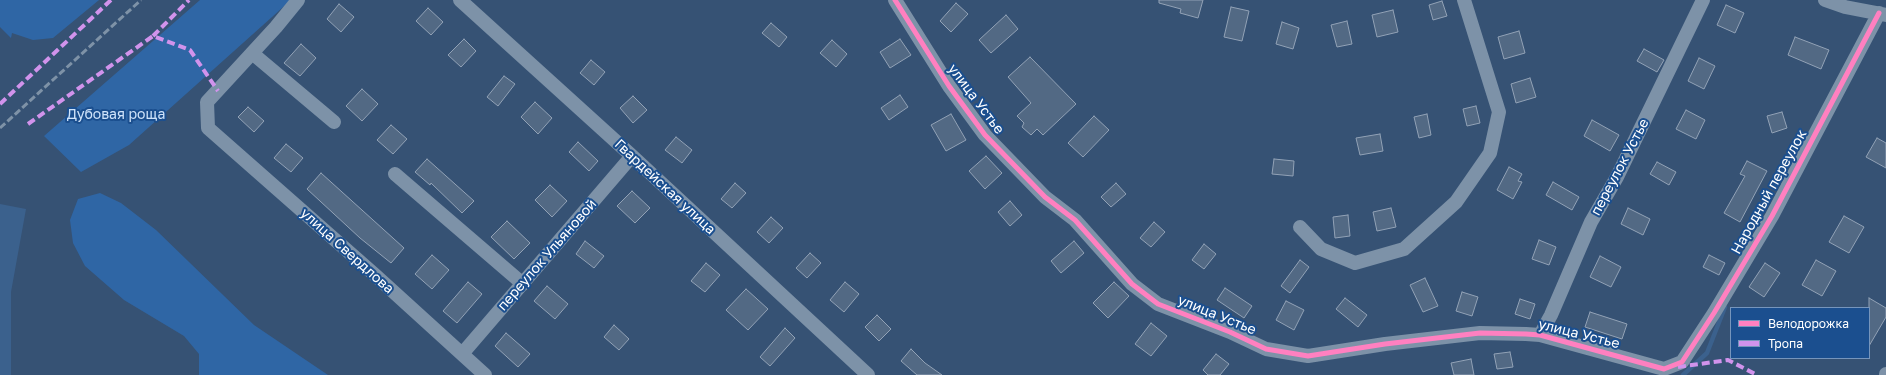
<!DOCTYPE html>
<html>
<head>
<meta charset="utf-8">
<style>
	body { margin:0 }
	#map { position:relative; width:1886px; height:375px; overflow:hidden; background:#365274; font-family:"Golos Text",sans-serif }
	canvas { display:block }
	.legend { position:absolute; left:1730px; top:307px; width:140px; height:52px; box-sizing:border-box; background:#1b4f8f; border:1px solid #7695bc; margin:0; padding:5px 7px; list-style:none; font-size:12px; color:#fff }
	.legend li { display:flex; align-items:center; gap:8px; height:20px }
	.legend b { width:20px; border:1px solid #7695bc }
</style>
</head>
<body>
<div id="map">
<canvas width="1886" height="375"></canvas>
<ul class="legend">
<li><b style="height:5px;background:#ff80c0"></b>Велодорожка</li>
<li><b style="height:5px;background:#d193ec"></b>Тропа</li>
</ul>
</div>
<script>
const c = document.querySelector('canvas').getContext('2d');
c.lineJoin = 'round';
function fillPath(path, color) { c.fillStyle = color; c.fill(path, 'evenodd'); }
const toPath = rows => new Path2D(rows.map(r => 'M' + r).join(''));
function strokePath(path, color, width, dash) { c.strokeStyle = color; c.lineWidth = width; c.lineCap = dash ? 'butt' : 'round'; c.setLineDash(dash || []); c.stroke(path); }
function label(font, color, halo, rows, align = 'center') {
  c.font = font + ' "Golos Text",sans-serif'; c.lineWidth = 4; c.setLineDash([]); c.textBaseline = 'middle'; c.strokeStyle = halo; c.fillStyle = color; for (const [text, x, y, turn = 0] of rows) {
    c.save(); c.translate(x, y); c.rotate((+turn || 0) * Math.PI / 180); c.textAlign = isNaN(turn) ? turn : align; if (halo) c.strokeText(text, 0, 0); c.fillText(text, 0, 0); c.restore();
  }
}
const green = toPath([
	[0,0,99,0,53,38,33,40,12,33,11,38,0,27],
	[200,0,291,0,129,145,81,172,44,136],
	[100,193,121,203,156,230,254,325,328,375,199,375,199,354,184,336,124,300,85,266,73,243,70,220,78,199]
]);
const water = toPath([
	[0,204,26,209,11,292,11,375,0,375]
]);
const stream = toPath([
	[1683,375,1707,353,1725,307]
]);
const building = toPath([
	[1159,0,1203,0,1198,18,1180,13,1181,9,1159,3,1159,0],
	[1442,1,1447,16,1433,20,1429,5,1442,1],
	[956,3,968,14,951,32,940,21,956,3],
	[339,4,354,17,341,32,327,19,339,4],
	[1726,5,1744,13,1735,33,1717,25,1726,5],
	[1231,7,1249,11,1242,41,1224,37,1231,7],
	[428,8,443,22,431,35,416,21,428,8],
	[1393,10,1398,32,1377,37,1372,15,1393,10],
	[1006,15,1018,29,991,53,979,40,1006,15],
	[1347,21,1352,44,1337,47,1331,25,1347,21],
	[1282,22,1299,28,1293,49,1276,44,1282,22],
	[771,23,787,37,779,47,762,33,771,23],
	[1519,31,1525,53,1504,59,1498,37,1519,31],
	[1795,37,1829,50,1821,69,1788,55,1795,37],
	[464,39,476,51,461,67,448,55,464,39],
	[900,39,911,55,890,68,880,52,900,39],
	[832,40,847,54,836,67,820,53,832,40],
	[301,44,316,58,300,76,284,63,301,44],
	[1644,49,1664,60,1657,72,1637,61,1644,49],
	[1030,57,1076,104,1043,135,1037,129,1031,135,1022,127,1024,123,1017,116,1031,103,1008,77,1030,57],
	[1699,58,1715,66,1704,89,1688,81,1699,58],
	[591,60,605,72,594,85,580,73,591,60],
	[504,76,515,84,498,106,487,97,504,76],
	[1530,78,1536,97,1516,103,1511,84,1530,78],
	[362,89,378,104,362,121,346,106,362,89],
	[900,95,908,107,889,120,881,108,900,95],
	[633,96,647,110,633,123,620,108,633,96],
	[535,102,552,118,538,134,521,117,535,102],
	[1476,106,1480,123,1467,126,1463,109,1476,106],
	[248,107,264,121,254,132,238,117,248,107],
	[1686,110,1705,120,1696,139,1676,129,1686,110],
	[1782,112,1787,128,1772,133,1767,116,1782,112],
	[951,114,966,140,946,151,931,125,951,114],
	[1427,114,1431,135,1419,138,1414,117,1427,114],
	[1094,116,1109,130,1083,157,1068,143,1094,116],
	[1592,120,1619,135,1610,151,1584,136,1592,120],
	[391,125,407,139,393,154,377,140,391,125],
	[1380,134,1383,151,1360,155,1356,138,1380,134],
	[676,137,692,150,682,163,665,150,676,137],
	[1877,138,1886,143,1886,168,1866,157,1877,138],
	[578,142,598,161,589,171,569,152,578,142],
	[286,144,303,158,291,172,274,158,286,144],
	[986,156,1002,173,985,189,969,171,986,156],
	[427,159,474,201,462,213,431,183,430,185,415,172,427,159],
	[1274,159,1294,161,1293,176,1272,174,1274,159],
	[1747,161,1767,171,1740,222,1724,213,1745,176,1740,174,1747,161],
	[1657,162,1676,172,1669,185,1650,174,1657,162],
	[1509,167,1522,174,1518,181,1522,182,1513,199,1497,190,1509,167],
	[321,173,404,248,391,263,360,238,307,189,321,173],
	[1553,182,1579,197,1572,210,1546,195,1553,182],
	[735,183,746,193,732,208,721,199,735,183],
	[1116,183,1126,194,1111,207,1101,197,1116,183],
	[550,185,567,201,552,217,535,200,550,185],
	[632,191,650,208,635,223,617,206,632,191],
	[1010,201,1022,215,1010,226,998,212,1010,201],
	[1391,208,1396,227,1377,231,1373,212,1391,208],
	[1628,208,1650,219,1643,235,1621,224,1628,208],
	[1348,215,1350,236,1335,238,1333,217,1348,215],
	[1844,216,1864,227,1849,253,1829,242,1844,216],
	[771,217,783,228,769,243,757,232,771,217],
	[507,221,530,243,514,259,491,237,507,221],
	[1154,222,1165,232,1151,247,1140,238,1154,222],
	[1539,240,1556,247,1549,265,1532,259,1539,240],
	[585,241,604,256,594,268,576,254,585,241],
	[1074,241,1084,253,1061,273,1051,261,1074,241],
	[1204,244,1216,254,1204,269,1192,260,1204,244],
	[810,253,821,263,807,278,796,268,810,253],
	[432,255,449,270,432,289,415,274,432,255],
	[1709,255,1725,263,1719,275,1703,267,1709,255],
	[1600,256,1621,267,1611,287,1590,277,1600,256],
	[1300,260,1309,267,1290,293,1281,286,1300,260],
	[1816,260,1836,271,1822,296,1802,285,1816,260],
	[706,263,720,275,705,292,691,281,706,263],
	[1765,263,1780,273,1764,297,1749,287,1765,263],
	[1425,278,1438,306,1423,312,1410,285,1425,278],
	[468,282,482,294,457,323,443,311,468,282],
	[845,282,859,294,844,312,830,300,845,282],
	[1114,282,1129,296,1108,318,1093,303,1114,282],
	[547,286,568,304,555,319,534,301,547,286],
	[1225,288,1252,306,1244,318,1217,300,1225,288],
	[746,289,768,309,748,330,726,310,746,289],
	[1462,292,1478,297,1472,316,1456,311,1462,292],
	[1345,298,1367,315,1358,327,1336,309,1345,298],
	[1869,298,1886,308,1886,317,1869,346,1869,298],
	[1520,299,1535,304,1530,319,1515,314,1520,299],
	[1286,301,1304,310,1294,330,1276,320,1286,301],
	[1590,312,1627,324,1622,339,1585,327,1590,312],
	[877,315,891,329,879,341,865,327,877,315],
	[1151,323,1167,336,1151,356,1135,344,1151,323],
	[614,325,629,339,619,350,604,337,614,325],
	[785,328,795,338,770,366,760,357,785,328],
	[506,333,530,354,518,367,495,346,506,333],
	[911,349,925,363,942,375,917,375,901,361,911,349],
	[1510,352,1513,367,1497,369,1494,354,1510,352],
	[1216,354,1229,364,1220,375,1208,375,1203,370,1216,354],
	[1471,359,1474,375,1454,375,1451,363,1471,359]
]);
const minor = toPath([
	[298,0,276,27,207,102,208,128,375,275,485,375],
	[460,0,632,156,868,375],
	[895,0,949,86,985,135,1045,197,1075,220,1132,284,1158,304,1230,332,1266,349,1308,356,1385,344,1480,333,1526,334,1540,335,1664,369,1682,362,1714,313,1772,216,1879,13],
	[1825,0,1845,7,1886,15],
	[252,53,334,122],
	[395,174,523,284],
	[1300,227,1321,249,1355,263,1404,249,1456,202,1490,153,1499,112,1464,0],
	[1540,335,1551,315,1591,222,1617,177,1703,0],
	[462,354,632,156],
	[1886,375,1886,374]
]);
const rail = toPath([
	[0,128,141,0]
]);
const quiet = toPath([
	[153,36,189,0],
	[0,104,111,0],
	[28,124,153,36,190,50,218,91],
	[1678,367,1728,360,1757,375]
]);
const cycleway = toPath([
	[895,0,949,86,985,135,1045,197,1075,220,1132,284,1158,304,1230,332,1266,349,1308,356,1385,344,1480,333,1526,334,1540,335,1664,369,1682,362,1714,313,1772,216,1879,13]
]);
const streetNames = [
	["улица Устье",976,99,53],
	["переулок Устье",1620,167,-62],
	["Гвардейская улица",665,187,43],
	["Народный переулок",1769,192,-61],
	["улица Свердлова",347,251,42],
	["переулок Ульяновой",547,255,-49],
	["улица Устье",1217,315,22],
	["улица Устье",1579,334,14]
];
const parkNames = [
	["Дубовая роща",116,115]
];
fillPath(green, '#2f66a5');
fillPath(water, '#3b618d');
strokePath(stream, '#3b618d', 4.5);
fillPath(building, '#526984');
strokePath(building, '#92a2b6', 1);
strokePath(minor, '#7d92a8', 14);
strokePath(rail, '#7e92a7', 3, [7, 3]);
strokePath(quiet, '#d193ec', 4, [8, 4]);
strokePath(cycleway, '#ff80c0', 5);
label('14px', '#fff', '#1b4f8f', streetNames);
label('14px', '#cfe3fa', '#1b4f8f', parkNames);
</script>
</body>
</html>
